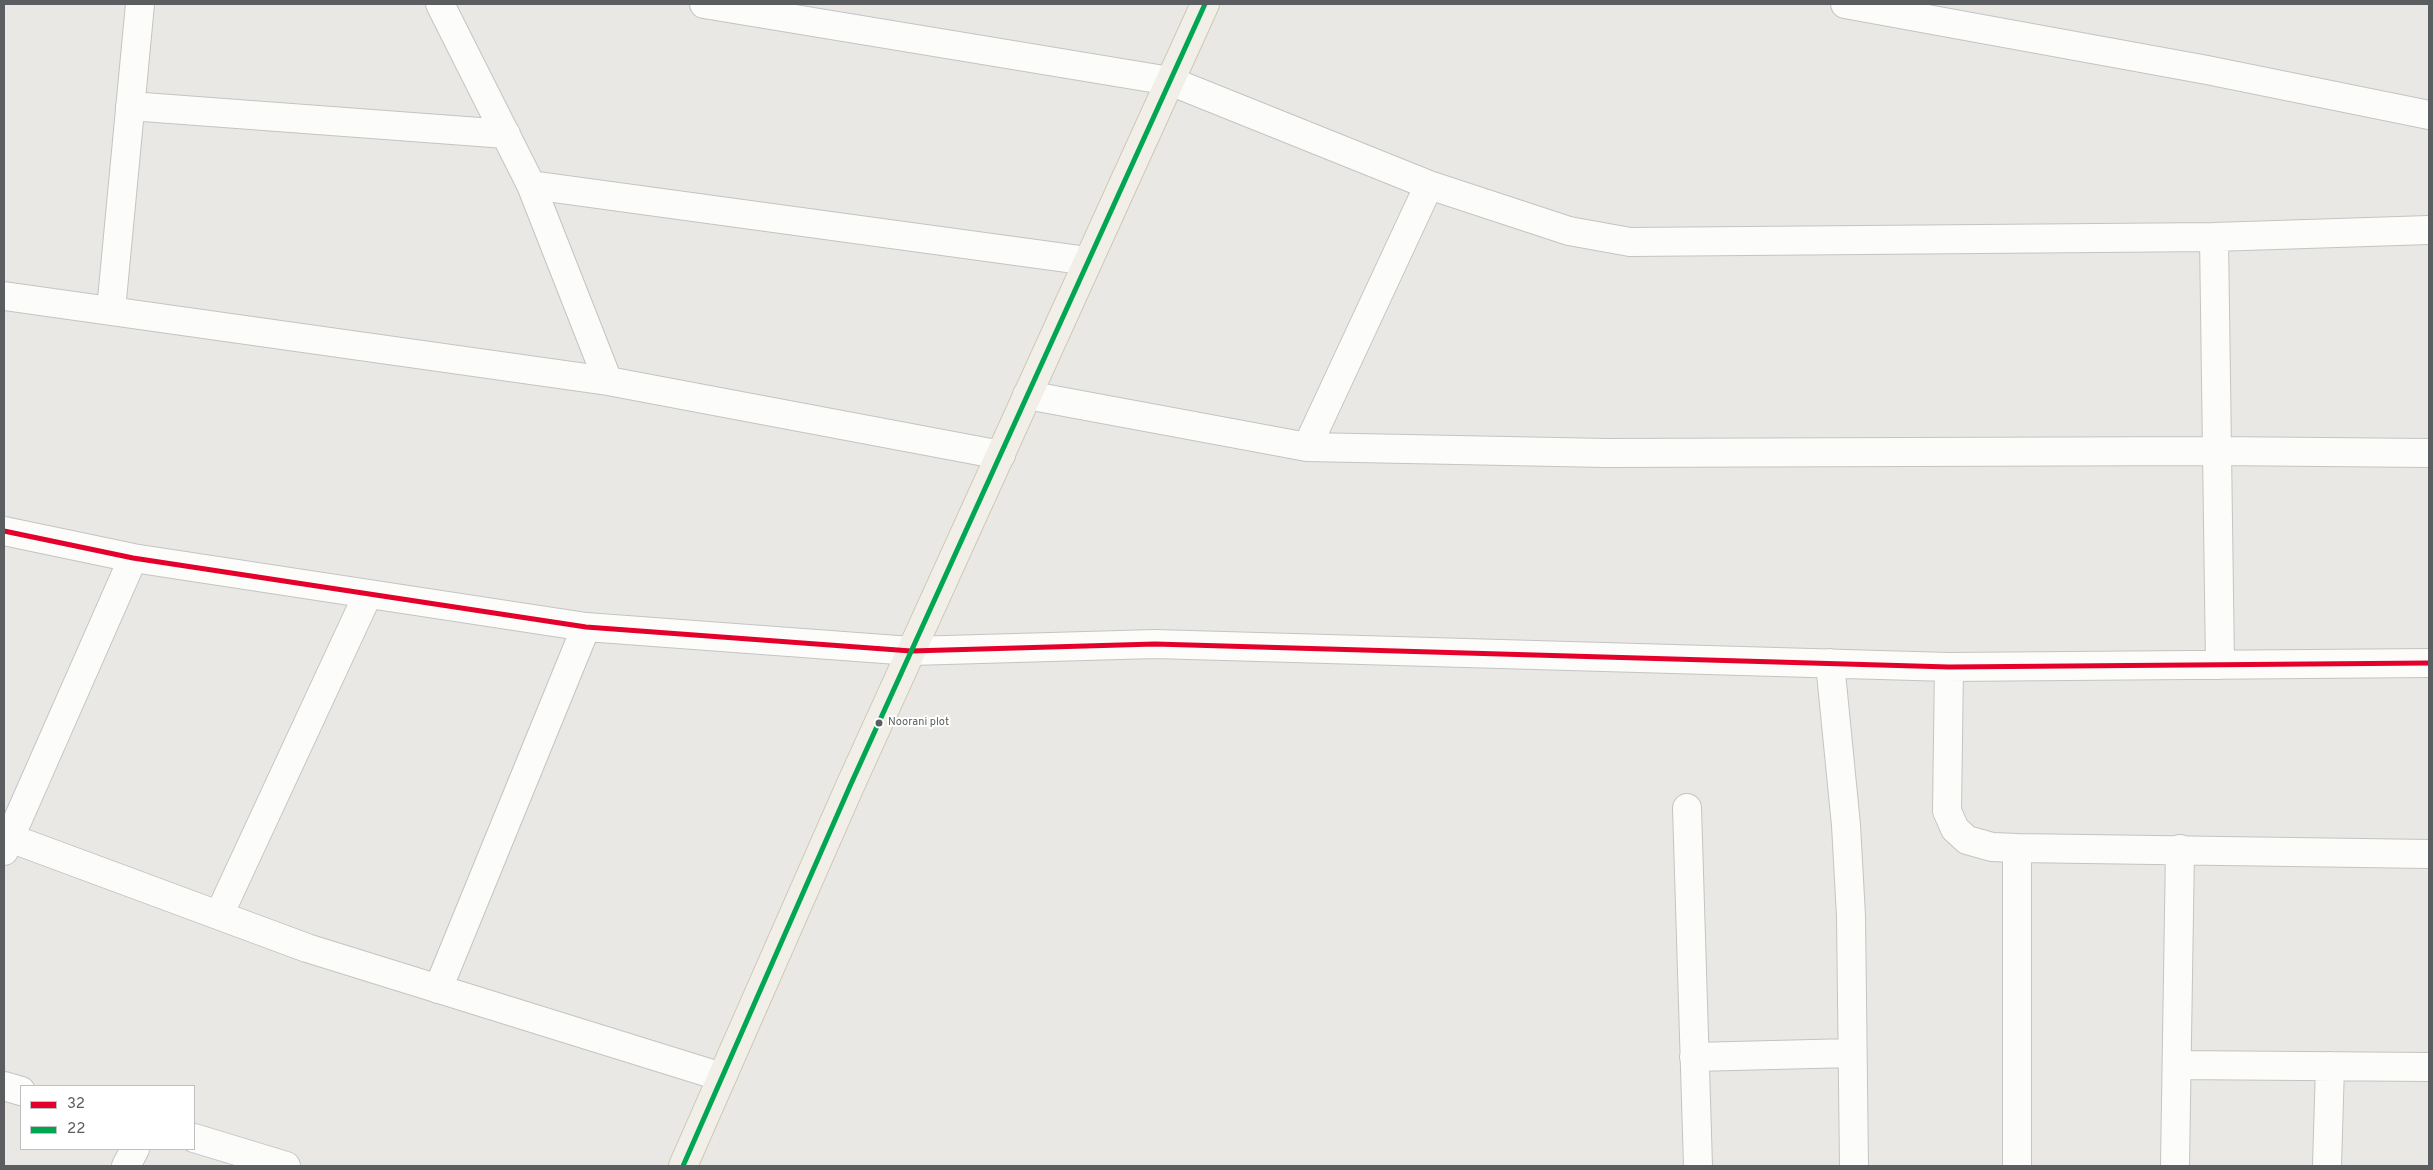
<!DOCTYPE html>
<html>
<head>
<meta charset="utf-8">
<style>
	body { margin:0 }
	#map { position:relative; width:2433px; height:1170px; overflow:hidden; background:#e9e8e4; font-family:Overpass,sans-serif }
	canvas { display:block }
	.frame { position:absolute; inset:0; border:5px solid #5b5e61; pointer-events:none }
	.legend { position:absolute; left:20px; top:1085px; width:175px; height:65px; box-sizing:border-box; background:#fff; border:1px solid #bdbfc0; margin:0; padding:6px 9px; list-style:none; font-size:15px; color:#5b5e61 }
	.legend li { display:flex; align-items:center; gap:10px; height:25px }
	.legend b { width:25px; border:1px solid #bdbfc0 }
</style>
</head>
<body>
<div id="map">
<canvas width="2433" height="1170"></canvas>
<div class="frame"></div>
<ul class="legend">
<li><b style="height:6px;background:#e4002b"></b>32</li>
<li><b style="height:6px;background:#00a651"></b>22</li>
</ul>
</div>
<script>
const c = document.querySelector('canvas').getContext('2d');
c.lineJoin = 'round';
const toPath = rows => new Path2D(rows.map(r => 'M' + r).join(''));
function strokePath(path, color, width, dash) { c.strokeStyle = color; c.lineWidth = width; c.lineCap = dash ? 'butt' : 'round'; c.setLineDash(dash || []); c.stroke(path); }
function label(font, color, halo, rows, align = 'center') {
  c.font = font + ' Overpass,sans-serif'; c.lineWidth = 4; c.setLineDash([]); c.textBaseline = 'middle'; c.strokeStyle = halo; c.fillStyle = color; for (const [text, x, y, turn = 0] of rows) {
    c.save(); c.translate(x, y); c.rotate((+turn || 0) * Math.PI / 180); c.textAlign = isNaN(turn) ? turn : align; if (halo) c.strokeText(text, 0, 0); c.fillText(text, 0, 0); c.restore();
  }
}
const minor = toPath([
	[440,4,531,185,608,381],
	[704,4,1170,81,1429,185,1569,231,1630,242,2214,237,2429,230],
	[1845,4,2207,70,2429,115],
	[130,106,506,134],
	[531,185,1088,261],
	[2214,237,2220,665],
	[4,296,608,381,1001,455],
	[111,310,140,4],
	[1027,395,1307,447,1606,453,2216,451,2429,453],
	[1307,447,1429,185],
	[4,531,133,558,586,627,911,651,1155,644,1949,667,2429,663],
	[1830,663,1846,825,1851,916,1854,1166],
	[1949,667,1947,811,1955,829,1967,840,1992,847,2017,848,2429,854],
	[1687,808,1698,1166],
	[10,838,307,948,722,1077],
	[4,851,133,558],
	[219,915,368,594],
	[438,989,586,627],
	[1694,1057,1852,1053],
	[2177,1065,2429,1067],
	[4,1086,21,1091],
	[194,1138,286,1166],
	[126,1166,135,1149],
	[2017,1166,2017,848],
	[2175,1166,2180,849],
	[2327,1166,2330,1066]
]);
const major = toPath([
	[683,1166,850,786,1205,4]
]);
const bus1 = toPath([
	[4,531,133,558,586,627,911,651,1155,644,1949,667,2429,663]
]);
const bus2 = toPath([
	[683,1166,850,786,1205,4]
]);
const markers = [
	[879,723,4.5,"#5b5e61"]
];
const busNames = [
	["Noorani plot",888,723]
];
strokePath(minor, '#c4c4c4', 30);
strokePath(major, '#cec7b5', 30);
strokePath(minor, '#fcfcfb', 28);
strokePath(major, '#f1efe7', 28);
strokePath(bus1, '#e4002b', 5);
strokePath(bus2, '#00a651', 5);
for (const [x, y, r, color] of markers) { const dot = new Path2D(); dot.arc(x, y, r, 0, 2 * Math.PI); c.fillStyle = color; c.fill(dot); strokePath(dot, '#fff', 2); }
label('11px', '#5b5e61', '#fff', busNames, 'left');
</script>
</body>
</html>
